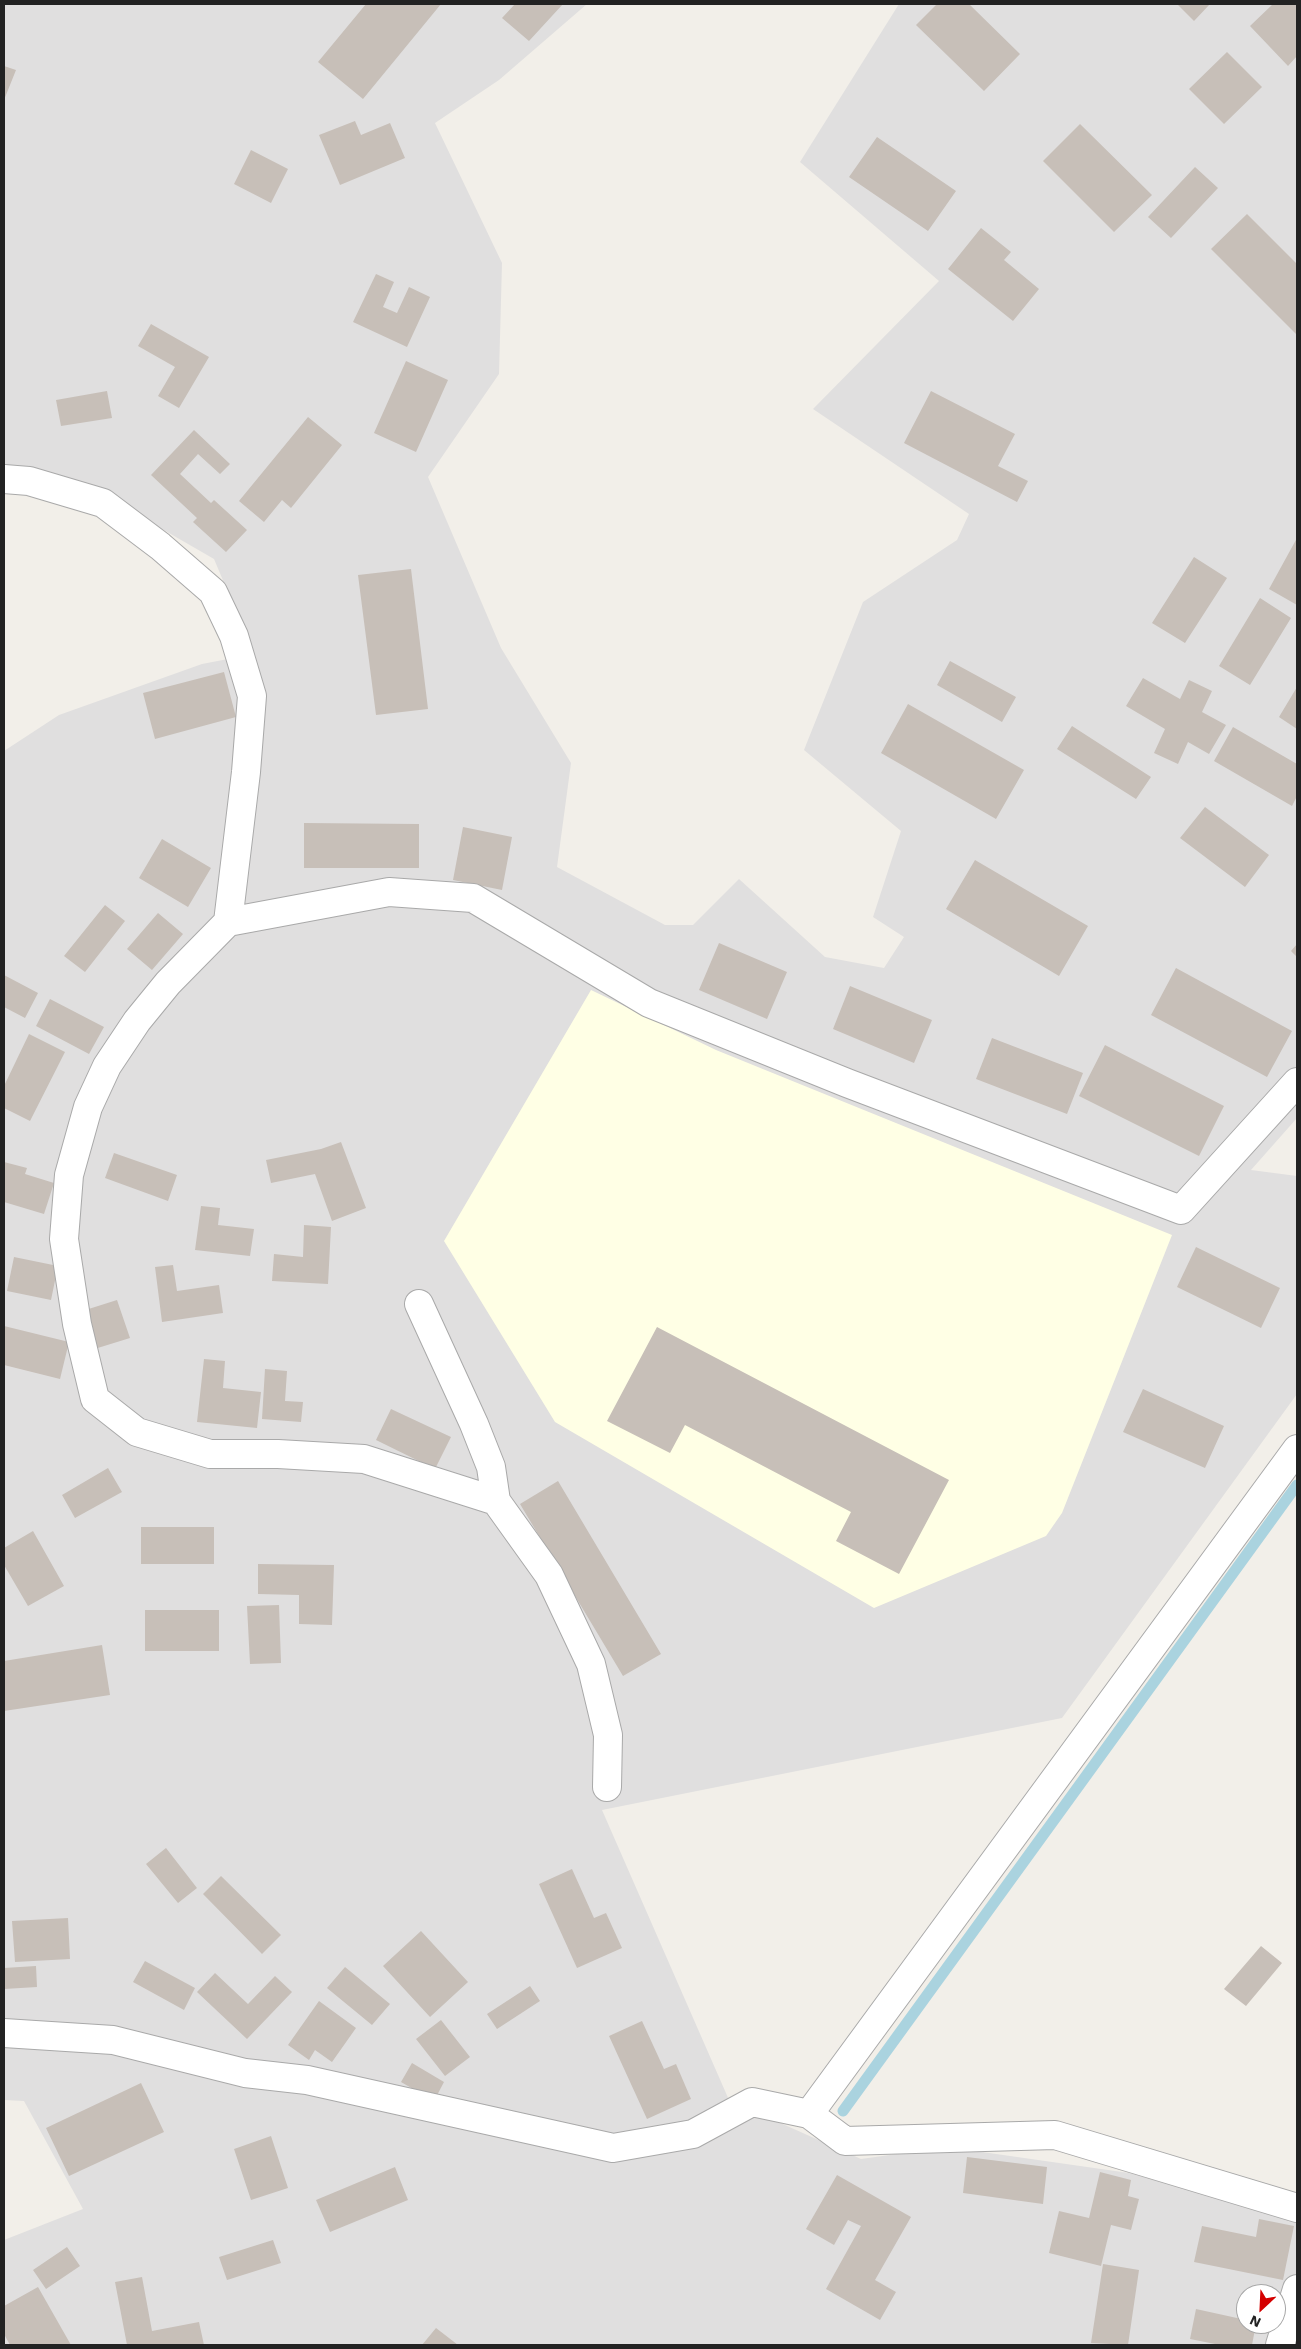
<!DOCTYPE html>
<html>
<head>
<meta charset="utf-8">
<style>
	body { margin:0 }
	#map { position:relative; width:1301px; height:2349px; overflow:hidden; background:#f2efe9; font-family:"Work Sans",sans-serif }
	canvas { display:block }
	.frame { position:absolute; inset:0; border:5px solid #222; pointer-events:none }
	.north { position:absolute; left:1236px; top:2284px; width:50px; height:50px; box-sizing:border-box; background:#fff; border:1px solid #a7a7a7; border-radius:50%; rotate:205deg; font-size:14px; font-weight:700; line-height:20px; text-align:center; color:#222 }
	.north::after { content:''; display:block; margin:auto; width:18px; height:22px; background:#d40000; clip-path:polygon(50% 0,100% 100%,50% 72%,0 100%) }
</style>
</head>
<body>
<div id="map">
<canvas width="1301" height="2349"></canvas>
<div class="frame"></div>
<div class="north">N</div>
</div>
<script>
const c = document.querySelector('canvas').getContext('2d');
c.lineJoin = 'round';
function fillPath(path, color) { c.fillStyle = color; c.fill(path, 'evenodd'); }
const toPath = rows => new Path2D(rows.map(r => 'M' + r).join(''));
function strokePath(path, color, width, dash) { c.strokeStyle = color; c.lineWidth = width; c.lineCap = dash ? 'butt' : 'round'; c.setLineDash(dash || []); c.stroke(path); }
const residential = toPath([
	[4,4,587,4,499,80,435,123,502,263,499,374,428,477,501,648,571,763,557,867,665,925,693,925,739,879,825,957,884,968,904,937,873,917,901,831,804,750,863,602,957,540,969,514,813,409,939,281,800,162,899,4,1297,4,1297,1118,1251,1170,1297,1176,1297,1394,1062,1718,602,1810,729,2100,861,2159,947,2147,1129,2173,1293,2218,1297,2221,1297,2345,4,2345,4,2240,83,2209,24,2101,4,2100,4,751,59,715,202,664,254,654,214,559,79,481,4,469],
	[1246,2294,1276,2294,1276,2324,1246,2324]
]);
const education = toPath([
	[591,990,716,1050,1172,1235,1062,1513,1046,1536,874,1608,555,1422,444,1241]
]);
const stream = toPath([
	[843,2111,1297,1485]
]);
const building = toPath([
	[366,4,441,4,363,99,318,62],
	[515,4,563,4,529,41,502,18],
	[937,4,969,4,1020,54,984,91,916,25],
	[1177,4,1210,4,1194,21],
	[1273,4,1297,4,1297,56,1288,66,1250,26],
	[1227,52,1262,87,1224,124,1189,89],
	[4,66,16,70,4,100],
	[355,121,361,135,390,123,405,158,340,185,319,135],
	[1080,124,1152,195,1114,232,1043,161],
	[877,137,956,191,928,231,849,177],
	[251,150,288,169,271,203,234,184],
	[1195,167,1218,188,1171,238,1148,217],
	[1247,214,1297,264,1297,335,1211,249],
	[981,228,1011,252,1004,260,1039,289,1013,321,948,269],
	[376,274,394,282,383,307,397,313,409,287,430,297,407,347,353,322],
	[151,324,209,357,179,408,158,396,175,367,138,346],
	[406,361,448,380,416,452,374,433],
	[107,391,112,418,61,426,56,400],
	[931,391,1015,434,998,466,1028,481,1017,502,904,443],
	[308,417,342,445,291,508,282,500,264,522,239,501],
	[194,430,230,464,220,474,198,454,180,474,211,503,214,500,247,530,226,552,193,522,197,518,151,475],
	[1297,538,1297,605,1269,589],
	[1194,557,1227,578,1185,643,1152,623],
	[411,569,428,709,376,715,358,575],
	[1260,598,1291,618,1250,685,1219,666],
	[950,661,1016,697,1002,722,937,685],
	[224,672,236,717,155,739,143,693],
	[1143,678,1180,699,1189,680,1212,691,1202,712,1226,725,1209,754,1188,742,1178,764,1154,753,1165,729,1126,706],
	[1297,687,1297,729,1279,717],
	[908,704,1024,770,996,819,881,753],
	[1072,726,1151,777,1136,799,1057,749],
	[1233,727,1297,764,1297,796,1292,806,1214,761],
	[1205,807,1269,855,1245,887,1180,838],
	[304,823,419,824,419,868,304,868],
	[463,827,512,837,502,890,453,880],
	[162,839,211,868,188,907,139,878],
	[975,860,1088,926,1059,976,946,909],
	[105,905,125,921,85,972,64,956],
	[158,913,183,934,152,970,127,949],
	[719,943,787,972,767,1019,699,990],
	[1297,944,1297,957,1291,951],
	[1176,968,1292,1031,1267,1077,1151,1015],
	[4,975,38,993,25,1018,4,1007],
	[850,986,932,1020,914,1063,833,1029],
	[50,999,104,1027,89,1054,36,1026],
	[29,1034,65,1052,30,1121,4,1108,4,1086],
	[992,1038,1083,1073,1067,1114,976,1079],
	[1105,1045,1224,1106,1199,1156,1079,1096],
	[341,1142,366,1208,332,1221,315,1174,271,1183,266,1160,321,1149],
	[114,1153,177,1175,168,1201,105,1178],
	[4,1162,27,1168,25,1174,54,1183,44,1214,4,1202],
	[201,1206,220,1208,218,1225,254,1229,250,1256,195,1250],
	[304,1225,331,1227,328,1284,272,1281,274,1254,303,1257],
	[1196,1247,1280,1288,1261,1328,1177,1287],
	[14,1257,58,1266,51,1300,7,1291],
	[173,1265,177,1291,219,1285,223,1313,162,1322,155,1267],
	[117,1300,130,1338,88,1351,76,1313],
	[4,1326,69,1342,60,1379,4,1365],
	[657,1327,949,1480,899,1574,836,1541,851,1512,685,1425,670,1453,607,1421],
	[204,1359,225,1361,223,1388,261,1392,257,1428,197,1422],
	[265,1369,287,1371,285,1401,303,1402,301,1422,262,1419],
	[1143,1389,1224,1426,1205,1468,1123,1432],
	[391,1409,451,1437,435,1469,376,1440],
	[108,1468,122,1492,75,1518,62,1495],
	[558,1481,661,1654,623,1676,520,1504],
	[141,1527,214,1527,214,1564,141,1564],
	[33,1531,64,1586,28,1606,4,1565,4,1548],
	[258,1564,334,1565,332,1625,299,1624,299,1595,258,1594],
	[279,1605,281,1663,250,1664,247,1606],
	[145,1610,219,1610,219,1651,145,1651],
	[102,1645,110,1695,4,1711,4,1661],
	[166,1848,197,1888,178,1903,146,1864],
	[572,1869,594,1918,606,1913,622,1948,577,1968,539,1884],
	[221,1876,281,1935,262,1954,203,1894],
	[68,1918,70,1959,15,1962,12,1921],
	[421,1931,468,1982,430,2017,383,1966],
	[1261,1946,1282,1963,1246,2006,1224,1989],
	[145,1961,195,1988,184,2010,133,1982],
	[36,1966,37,1987,4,1989,4,1968],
	[345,1967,390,2004,372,2025,327,1988],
	[215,1973,248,2004,275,1976,292,1992,247,2039,197,1992],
	[530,1986,540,2001,497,2029,487,2014],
	[319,2001,356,2028,332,2062,315,2050,309,2060,288,2045],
	[441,2020,470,2057,445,2076,416,2039],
	[642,2021,664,2069,676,2064,691,2099,647,2119,609,2036],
	[412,2063,444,2082,434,2101,401,2082],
	[141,2083,164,2132,69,2176,46,2128],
	[271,2136,288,2188,251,2200,234,2149],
	[967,2157,1047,2167,1043,2204,963,2193],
	[395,2167,408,2200,330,2232,316,2200],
	[1100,2172,1131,2180,1128,2196,1139,2199,1131,2230,1111,2225,1101,2266,1049,2253,1059,2211,1089,2218],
	[837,2175,911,2217,875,2280,896,2292,880,2320,826,2289,861,2226,848,2220,834,2245,806,2229],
	[1259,2219,1294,2226,1283,2280,1194,2262,1202,2226,1256,2237],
	[273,2240,281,2263,227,2280,219,2257],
	[67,2247,80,2266,46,2289,33,2270],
	[1103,2264,1139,2270,1128,2345,1091,2343],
	[142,2277,152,2331,199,2322,204,2345,127,2345,115,2282],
	[38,2287,71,2345,10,2345,4,2334,4,2306],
	[1196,2309,1246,2320,1246,2324,1256,2324,1252,2345,1220,2345,1190,2339],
	[436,2328,458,2345,422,2345]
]);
const minor = toPath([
	[4,479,29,481,103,503,160,546,213,592,234,636,252,696,246,772,228,922],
	[419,1304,474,1424,491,1467,496,1501,549,1575,591,1664,608,1735,607,1787],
	[496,1501,364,1459,278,1454,210,1454,137,1432,95,1399,77,1324,64,1239,69,1175,88,1107,107,1066,137,1021,168,983,228,922,389,892,473,898,649,1003,847,1083,1181,1210,1297,1082],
	[4,2033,113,2040,245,2073,307,2080,613,2148,693,2134,752,2102,809,2114,845,2141,1055,2135,1297,2208],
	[809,2114,1297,1449],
	[1280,2345,1297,2289]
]);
fillPath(residential, '#e0dfdf');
fillPath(education, '#ffffe5');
strokePath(stream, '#aad3df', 11);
fillPath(building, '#c7bfb8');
strokePath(minor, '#a9a9a9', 30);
strokePath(minor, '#fff', 28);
</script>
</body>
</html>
